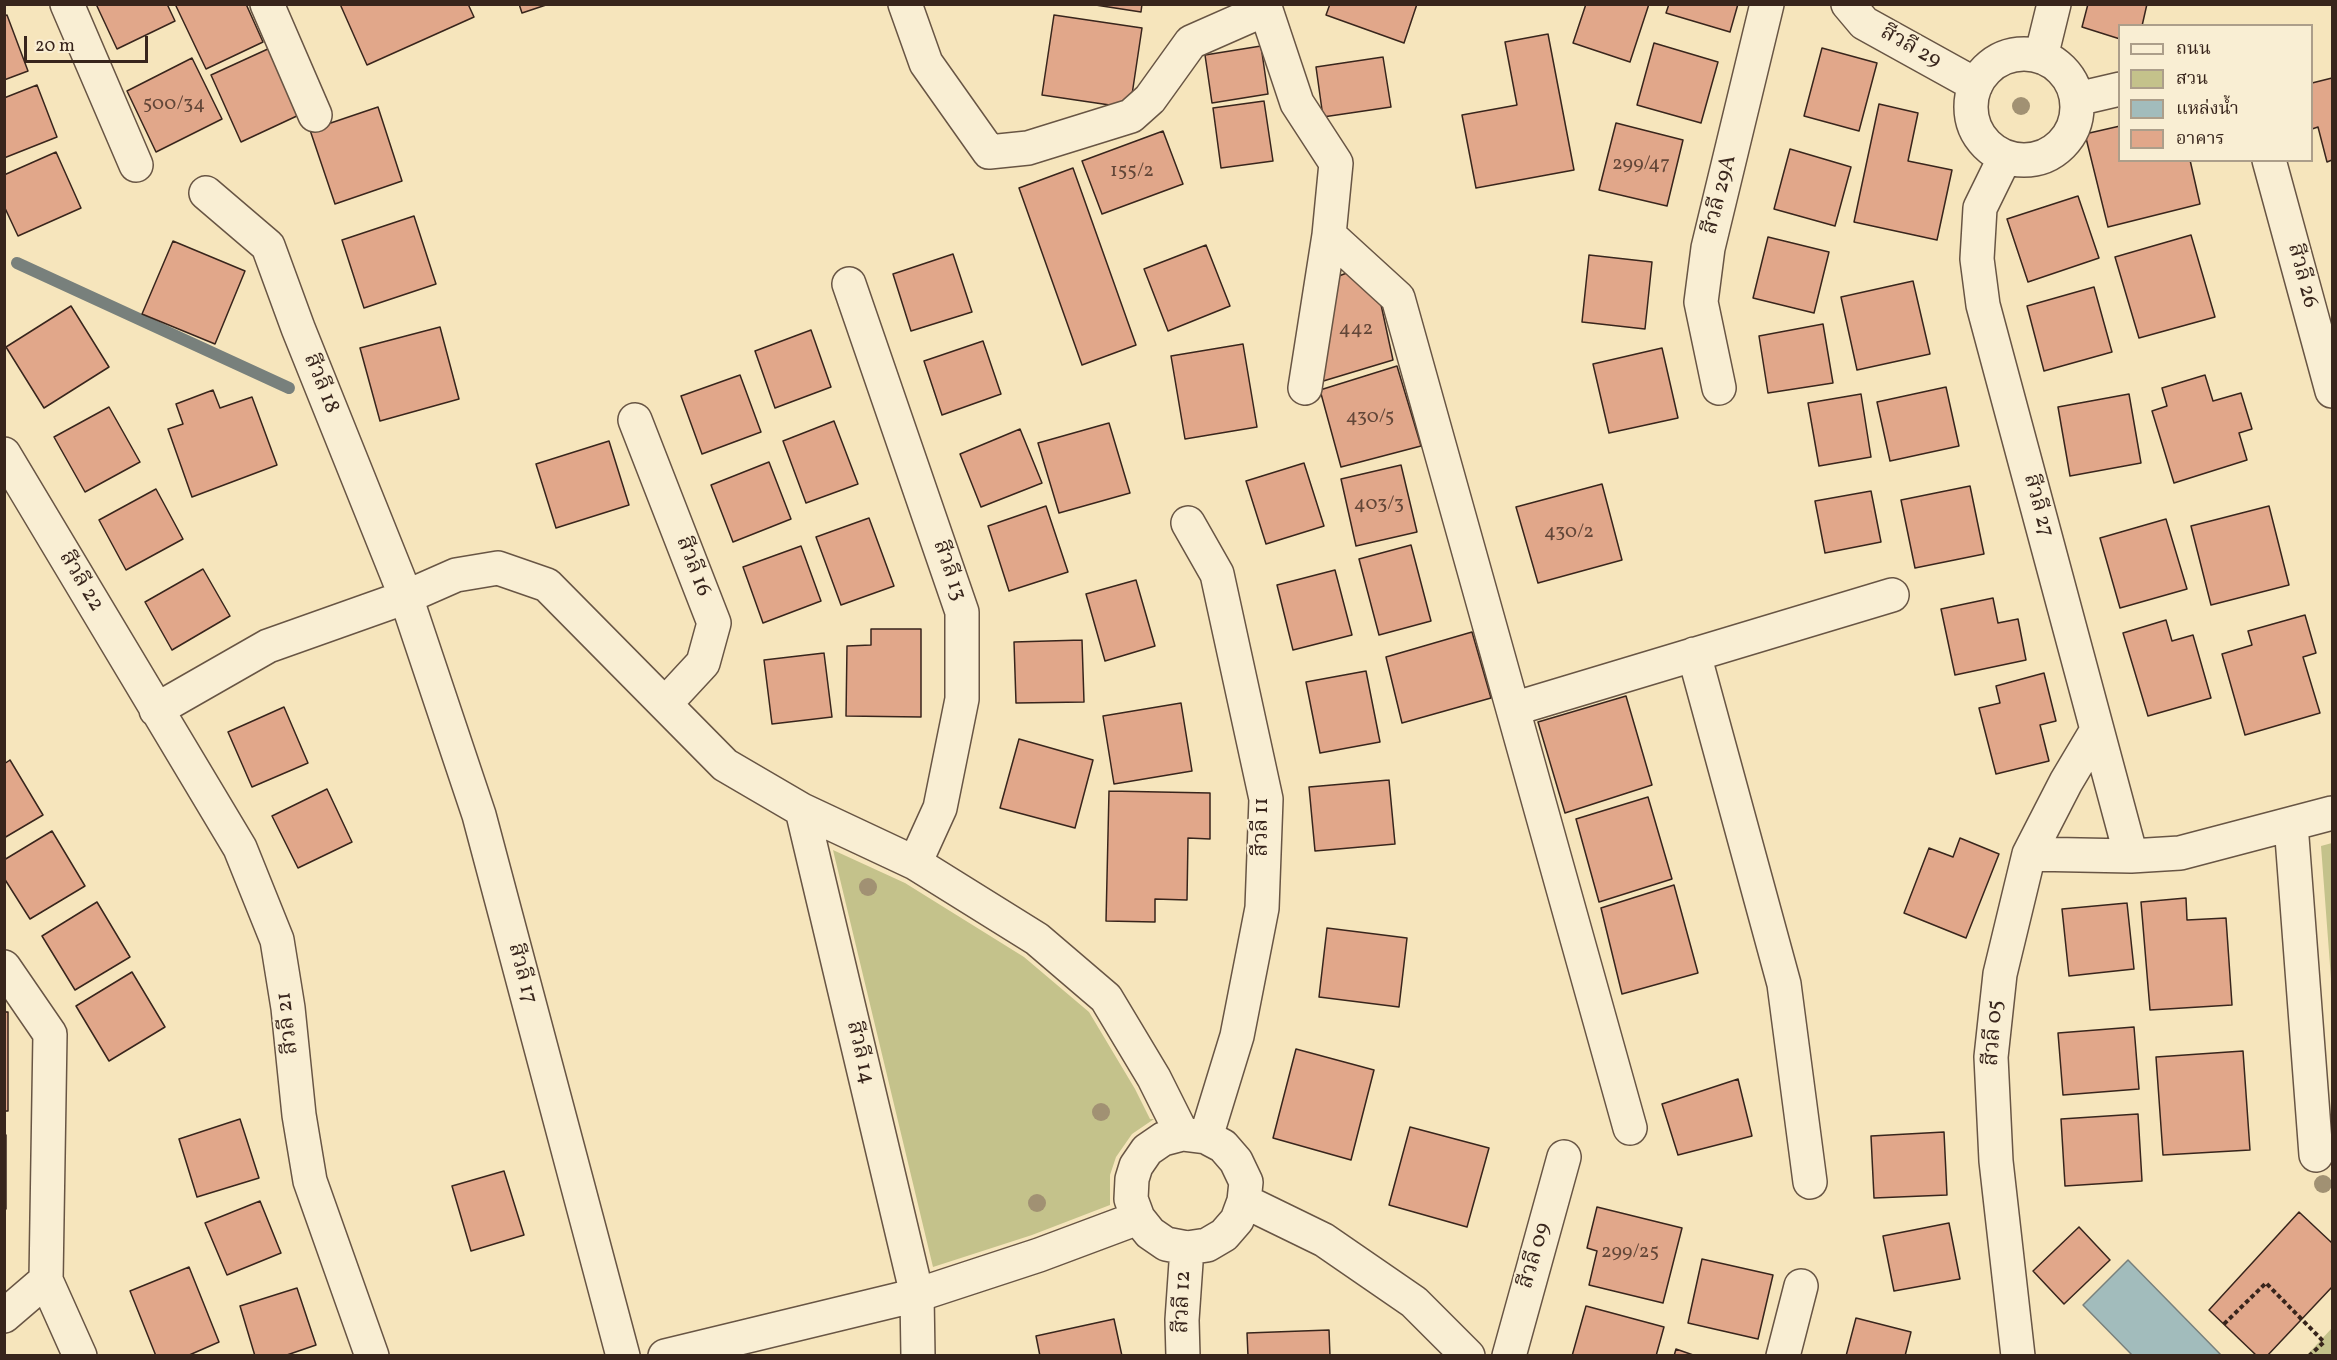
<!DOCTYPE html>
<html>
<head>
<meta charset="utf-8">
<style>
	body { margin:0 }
	#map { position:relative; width:2337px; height:1360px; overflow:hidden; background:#f6e5bc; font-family:Vollkorn,"Noto Serif Thai",serif }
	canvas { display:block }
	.frame { position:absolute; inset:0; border:6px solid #38251c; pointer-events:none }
	.legend { position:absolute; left:2118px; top:24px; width:195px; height:138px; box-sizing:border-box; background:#f9eed3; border:2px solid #ac9e8a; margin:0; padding:8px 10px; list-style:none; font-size:18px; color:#38251c }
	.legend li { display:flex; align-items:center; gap:12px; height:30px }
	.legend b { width:30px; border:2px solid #ac9e8a }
	.scale { position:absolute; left:24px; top:36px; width:124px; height:27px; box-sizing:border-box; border:3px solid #38251c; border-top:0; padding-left:8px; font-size:18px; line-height:21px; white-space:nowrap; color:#38251c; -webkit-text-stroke:4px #f9eed3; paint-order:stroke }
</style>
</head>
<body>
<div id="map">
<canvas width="2337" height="1360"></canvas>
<div class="frame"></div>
<ul class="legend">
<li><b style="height:8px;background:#f9eed3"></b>ถนน</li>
<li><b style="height:16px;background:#c4c28b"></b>สวน</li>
<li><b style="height:16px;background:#a2bcbc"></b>แหล่งน้ำ</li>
<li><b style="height:16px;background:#e1a78a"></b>อาคาร</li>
</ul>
<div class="scale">20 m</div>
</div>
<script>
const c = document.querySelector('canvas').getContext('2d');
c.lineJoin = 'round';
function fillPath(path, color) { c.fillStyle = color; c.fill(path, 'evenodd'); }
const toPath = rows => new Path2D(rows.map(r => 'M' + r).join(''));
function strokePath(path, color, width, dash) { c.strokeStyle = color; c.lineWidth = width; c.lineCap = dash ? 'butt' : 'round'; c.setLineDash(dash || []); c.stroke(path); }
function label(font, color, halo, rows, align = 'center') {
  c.font = font + ' Vollkorn,"Noto Serif Thai",serif'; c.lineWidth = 4.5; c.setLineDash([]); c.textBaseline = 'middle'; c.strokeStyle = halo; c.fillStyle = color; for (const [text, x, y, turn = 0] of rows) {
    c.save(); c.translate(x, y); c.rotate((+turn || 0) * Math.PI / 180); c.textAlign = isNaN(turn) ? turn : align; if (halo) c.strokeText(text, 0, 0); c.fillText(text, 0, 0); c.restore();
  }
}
const green = toPath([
	[2332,843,2332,992,2321,846],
	[833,850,905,883,1024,957,1089,1012,1135,1089,1150,1119,1154,1119,1132,1134,1116,1157,1110,1175,1110,1205,1032,1235,933,1267],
	[2332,1328,2332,1355,2307,1355]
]);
const water = toPath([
	[2128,1260,2221,1355,2132,1355,2083,1305,2128,1260]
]);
const stream = toPath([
	[17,263,289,388]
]);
const building = toPath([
	[96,4,167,4,175,21,117,49,96,4],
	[178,4,246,4,263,42,206,69,176,6,178,4],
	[340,4,468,4,474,17,367,65,340,4],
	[519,4,549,4,522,13,519,4],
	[1089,4,1142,4,1141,12,1089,4],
	[1330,4,1417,4,1404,43,1326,15,1330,4],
	[1586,4,1649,4,1630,62,1573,43,1586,4],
	[1669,4,1738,4,1730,32,1666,13,1669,4],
	[2088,4,2147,4,2142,26,2120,26,2120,39,2082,27,2088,4],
	[7,15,28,71,4,80,4,16,7,15],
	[1054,15,1142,28,1130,108,1042,95,1054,15],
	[1548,34,1574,170,1476,188,1462,115,1517,105,1505,42,1548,34],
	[1654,43,1718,62,1701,123,1637,105,1654,43],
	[1261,46,1268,94,1212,103,1205,55,1261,46],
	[270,48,299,115,241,142,211,75,270,48],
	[1822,48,1877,63,1859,131,1804,116,1822,48],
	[1383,57,1391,107,1323,117,1316,67,1383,57],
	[192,58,222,119,156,152,127,91,192,58],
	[2332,78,2332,160,2327,162,2318,127,2312,129,2312,83,2332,78],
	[37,85,57,137,4,158,4,98,37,85],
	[1264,101,1273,161,1221,168,1213,108,1264,101],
	[1879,104,1918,113,1908,161,1952,170,1937,240,1854,222,1879,104],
	[378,107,402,181,335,204,310,130,378,107],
	[1616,123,1683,140,1667,206,1599,190,1616,123],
	[2120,126,2120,160,2190,160,2200,204,2108,227,2085,134,2120,126],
	[1163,131,1183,184,1102,214,1082,161,1163,131],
	[1790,149,1851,167,1835,226,1774,209,1790,149],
	[56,152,81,208,18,236,4,206,4,175,56,152],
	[1073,168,1136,345,1082,365,1019,188,1073,168],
	[2078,196,2099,258,2028,282,2007,219,2078,196],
	[414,216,436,284,364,308,342,240,414,216],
	[2191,235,2215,317,2139,338,2115,257,2191,235],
	[1768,237,1829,252,1814,313,1753,298,1768,237],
	[173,241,245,271,215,344,142,314,173,241],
	[1206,245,1230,306,1168,331,1144,269,1206,245],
	[953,254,972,312,911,331,893,274,953,254],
	[1589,255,1652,262,1645,329,1582,322,1589,255],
	[1352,271,1380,300,1393,360,1320,382,1331,279,1352,271],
	[1913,281,1930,354,1857,370,1841,297,1913,281],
	[2094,287,2112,352,2044,371,2027,306,2094,287],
	[71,306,109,367,44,408,6,347,71,306],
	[1823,324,1833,383,1768,393,1759,336,1823,324],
	[440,327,459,399,380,421,360,348,440,327],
	[811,330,831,387,775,408,755,351,811,330],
	[983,341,1001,394,942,415,924,361,983,341],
	[1243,344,1257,427,1185,439,1171,356,1243,344],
	[1662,348,1678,418,1609,433,1593,364,1662,348],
	[1397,366,1421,446,1341,467,1320,390,1397,366],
	[740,375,761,432,702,454,681,396,740,375],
	[2205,375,2213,401,2241,393,2252,429,2239,433,2247,460,2174,483,2152,411,2167,406,2162,388,2205,375],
	[1946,387,1959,446,1890,461,1877,402,1946,387],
	[213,390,220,408,252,397,277,465,192,497,168,429,183,424,176,404,213,390],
	[1861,394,1871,457,1819,466,1808,403,1861,394],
	[2129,394,2141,463,2070,476,2058,407,2129,394],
	[109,407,140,462,85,492,54,437,109,407],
	[834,421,858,484,806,503,783,441,834,421],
	[1109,423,1130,493,1059,513,1038,443,1109,423],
	[1020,429,1042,483,981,507,960,454,1020,429],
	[609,441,629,505,556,528,536,464,609,441],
	[769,462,791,519,733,542,711,485,769,462],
	[1304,463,1324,526,1266,544,1246,481,1304,463],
	[1401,465,1417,532,1356,546,1341,479,1401,465],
	[1602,484,1622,560,1538,583,1516,507,1602,484],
	[1970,486,1984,554,1915,568,1901,500,1970,486],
	[156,489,183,539,126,570,99,520,156,489],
	[1871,491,1881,542,1825,553,1815,501,1871,491],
	[1046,506,1068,572,1009,591,988,526,1046,506],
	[2269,506,2289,585,2211,605,2191,526,2269,506],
	[869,518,894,586,841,605,816,537,869,518],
	[2166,519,2187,589,2120,608,2100,538,2166,519],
	[1411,545,1431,621,1379,635,1359,559,1411,545],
	[801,546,821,601,763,623,743,567,801,546],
	[203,569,230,616,172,650,145,602,203,569],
	[1335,570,1352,635,1293,650,1277,585,1335,570],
	[1136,580,1155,646,1105,661,1086,594,1136,580],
	[1993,598,1998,623,2018,619,2026,660,1955,675,1941,609,1993,598],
	[2305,615,2316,653,2303,657,2320,713,2245,735,2222,654,2252,645,2248,631,2305,615],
	[2166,620,2172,641,2193,635,2211,698,2148,716,2123,633,2166,620],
	[871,629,921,629,921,717,846,716,847,646,871,645,871,629],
	[1472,632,1491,698,1402,723,1386,657,1472,632],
	[1082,640,1084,702,1016,703,1014,642,1082,640],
	[824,653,832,717,772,724,764,660,824,653],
	[1366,671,1380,742,1320,753,1306,682,1366,671],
	[2044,673,2056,721,2040,725,2049,761,1996,774,1979,708,2000,703,1996,686,2044,673],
	[1626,696,1652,785,1565,813,1538,722,1626,696],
	[1181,703,1192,771,1114,784,1103,716,1181,703],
	[284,707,308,763,252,787,228,732,284,707],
	[1019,739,1093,760,1075,828,1000,808,1019,739],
	[10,760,43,815,4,838,4,764,10,760],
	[1389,780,1395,844,1315,851,1309,787,1389,780],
	[327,789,352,842,298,868,272,816,327,789],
	[1109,791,1210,793,1210,839,1188,838,1187,900,1155,899,1155,922,1106,921,1109,791],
	[1648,797,1672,879,1599,902,1576,819,1648,797],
	[52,831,85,886,30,919,4,878,4,860,52,831],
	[1960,838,1999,854,1966,938,1904,913,1929,848,1953,857,1960,838],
	[1674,885,1698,973,1622,994,1601,908,1674,885],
	[2186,898,2187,920,2226,918,2232,1005,2150,1010,2141,902,2186,898],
	[97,902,130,957,75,990,42,936,97,902],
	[2127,903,2134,969,2069,976,2062,909,2127,903],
	[1327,928,1407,938,1399,1007,1319,997,1327,928],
	[132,972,165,1027,109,1061,76,1006,132,972],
	[4,1012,8,1012,8,1111,4,1111,4,1012],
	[2134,1027,2139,1089,2063,1095,2058,1033,2134,1027],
	[1296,1049,1374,1070,1351,1160,1273,1138,1296,1049],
	[2243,1051,2250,1150,2163,1155,2156,1057,2243,1051],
	[1738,1079,1752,1136,1678,1155,1662,1104,1738,1079],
	[2138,1114,2142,1181,2065,1186,2061,1119,2138,1114],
	[240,1119,259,1178,197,1197,179,1139,240,1119],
	[1410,1127,1489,1148,1467,1227,1389,1205,1410,1127],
	[1944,1132,1947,1195,1874,1198,1871,1136,1944,1132],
	[4,1135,6,1135,6,1209,4,1209,4,1135],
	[504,1171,524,1235,471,1251,452,1186,504,1171],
	[260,1201,281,1253,227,1275,205,1223,260,1201],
	[1597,1207,1682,1228,1663,1303,1589,1285,1597,1251,1587,1248,1597,1207],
	[2299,1212,2332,1243,2332,1287,2267,1356,2257,1356,2209,1310,2299,1212],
	[1949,1223,1960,1279,1894,1291,1883,1236,1949,1223],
	[2079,1227,2110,1260,2064,1304,2033,1271,2079,1227],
	[1702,1259,1773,1275,1758,1339,1688,1323,1702,1259],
	[189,1267,219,1342,187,1356,156,1356,130,1291,189,1267],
	[297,1288,316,1345,284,1356,255,1356,240,1306,297,1288],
	[1586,1306,1664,1327,1656,1356,1572,1356,1586,1306],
	[1856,1318,1911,1332,1905,1356,1846,1356,1856,1318],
	[1114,1319,1122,1356,1040,1356,1036,1336,1114,1319],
	[1329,1330,1330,1356,1248,1356,1247,1333,1329,1330],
	[1676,1349,1696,1356,1674,1356,1676,1349]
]);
const path = toPath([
	[2224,1324,2266,1283,2324,1342,2309,1356]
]);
const street = toPath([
	[67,4,136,165],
	[267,4,315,115],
	[905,4,926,63,989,152,1028,148,1131,116,1150,99,1191,42,1266,9],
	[1264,4,1297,103,1336,163,1329,235,1305,388],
	[1848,4,1864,23,1976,85],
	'1971 107a53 53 0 1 1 106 0a53 53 0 1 1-106 0Z',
	[2041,57,2054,4],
	[2077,99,2120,89],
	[2005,157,1980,208,1977,259,1983,305,2131,856],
	[2269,160,2332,391],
	[206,193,268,246,298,328,406,597,479,815,623,1356],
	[1329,235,1398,298,1630,1128],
	[849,284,962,612,962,699,940,808,915,863],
	[1719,388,1701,302,1708,248,1767,4],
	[635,420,714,623,703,663,665,704],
	[4,454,240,848,277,940,288,1008,299,1115,310,1181,372,1356],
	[1188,523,1217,574,1266,799,1262,908,1237,1036,1206,1137],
	[1694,654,1784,984,1810,1182],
	[1513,709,1892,595],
	[156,710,268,646,406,597,456,575,498,568,547,585,725,765,802,810,915,863,1037,939,1106,998,1154,1078,1182,1134],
	[802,810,917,1295,918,1356],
	[2291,824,2316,1155],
	[2029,854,2131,856,2180,853,2332,813],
	[4,967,50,1034,46,1280,80,1356],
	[1182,1134,1206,1137,1223,1146,1236,1161,1246,1182,1244,1201,1237,1220,1224,1235,1207,1245,1187,1248,1166,1244,1150,1233,1138,1218,1131,1199,1132,1179,1136,1166,1147,1150,1163,1139,1182,1134],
	[1244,1201,1324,1240,1414,1302,1468,1356],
	[4,1316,46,1280],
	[665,1356,917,1295,1039,1255,1138,1218],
	[1183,1356,1182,1320,1187,1248],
	[1509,1356,1564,1157],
	[1783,1356,1801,1286],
	[2018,1356,1996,1161,1991,1057,2000,974,2029,854,2066,782,2097,730]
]);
const trees = [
	[2021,106],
	[868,887],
	[1101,1112],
	[2323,1184],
	[1037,1203]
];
const numberNames = [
	["500/34",174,105],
	["299/47",1641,165],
	["155/2",1132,172],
	["442",1356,330],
	["430/5",1370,418],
	["403/3",1379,505],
	["430/2",1569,533],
	["299/25",1630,1253]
];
const streetNames = [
	["สีวลี 29",1910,48,29],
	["สีวลี 29A",1721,195,-76],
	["สีวลี 26",2301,276,75],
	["สีวลี 18",320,384,68],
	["สีวลี 27",2037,506,75],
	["สีวลี 16",692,567,69],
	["สีวลี 13",948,571,71],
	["สีวลี 22",80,582,59],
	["สีวลี 11",1263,827,-90],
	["สีวลี 17",521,974,75],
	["สีวลี 21",289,1023,-97],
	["สีวลี 05",1995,1033,-86],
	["สีวลี 14",859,1053,77],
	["สีวลี 09",1536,1256,-74],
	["สีวลี 12",1184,1302,-88]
];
fillPath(green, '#c4c28b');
fillPath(water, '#a2bcbc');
strokePath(water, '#78807c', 1.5);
strokePath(stream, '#78807c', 12);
fillPath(building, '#e1a78a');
strokePath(building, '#38251c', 1.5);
strokePath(street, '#685544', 36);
strokePath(path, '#38251c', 4, [4.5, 3]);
strokePath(street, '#f9eed3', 33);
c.fillStyle = '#a19173';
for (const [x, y] of trees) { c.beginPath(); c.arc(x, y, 9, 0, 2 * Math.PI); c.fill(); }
label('20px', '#624638', null, numberNames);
label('22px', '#38251c', '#f9eed3', streetNames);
</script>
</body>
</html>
